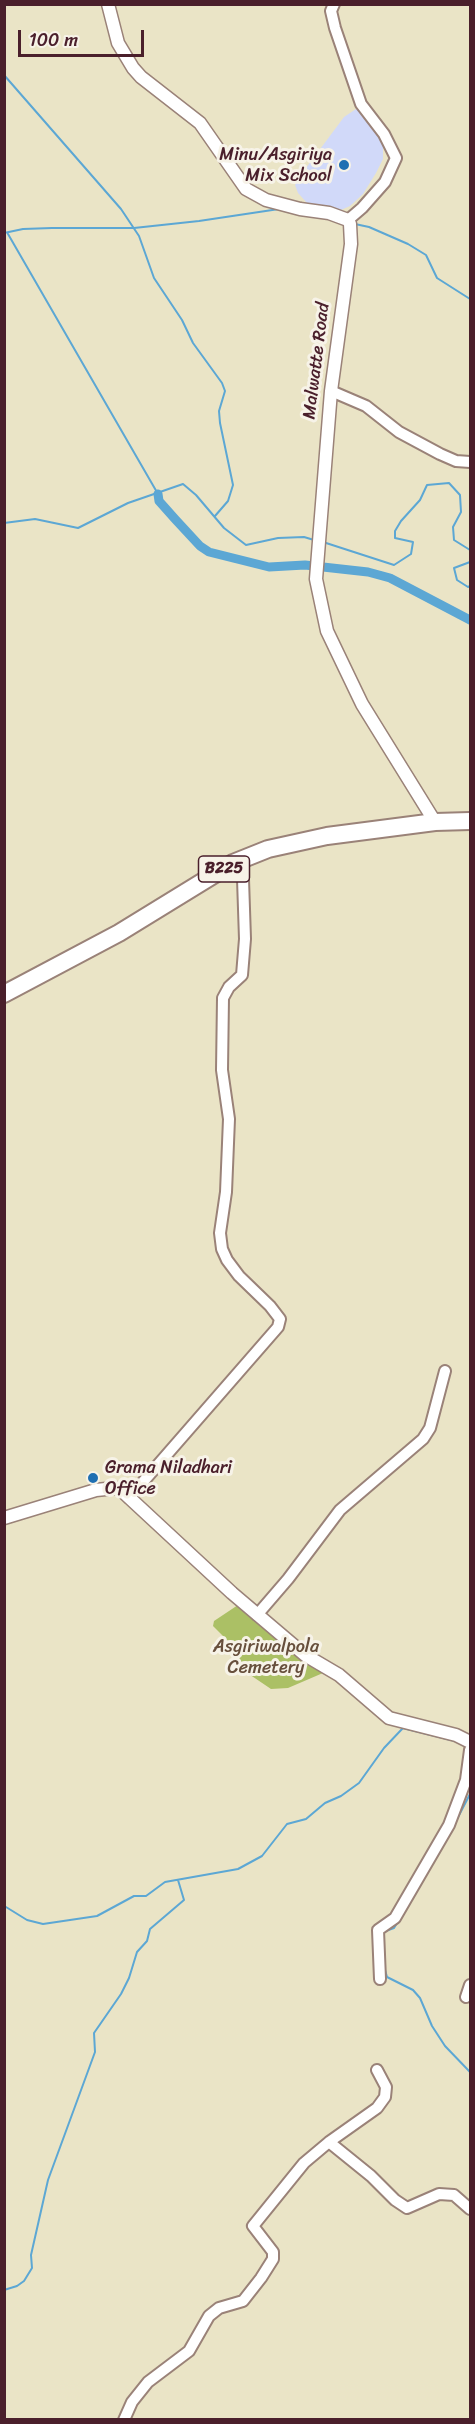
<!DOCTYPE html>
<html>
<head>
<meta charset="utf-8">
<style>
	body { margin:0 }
	#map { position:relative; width:475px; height:2424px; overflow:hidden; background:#eae4c6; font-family:Sriracha,sans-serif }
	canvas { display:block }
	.frame { position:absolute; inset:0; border:6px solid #4a1f2b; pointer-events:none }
	.scale { position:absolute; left:18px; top:30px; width:126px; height:27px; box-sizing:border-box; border:3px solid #4a1f2b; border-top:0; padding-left:8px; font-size:18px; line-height:21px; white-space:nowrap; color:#4a1f2b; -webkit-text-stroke:4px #f7f3e8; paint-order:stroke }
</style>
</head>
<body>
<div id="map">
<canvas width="475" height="2424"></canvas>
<div class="frame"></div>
<div class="scale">100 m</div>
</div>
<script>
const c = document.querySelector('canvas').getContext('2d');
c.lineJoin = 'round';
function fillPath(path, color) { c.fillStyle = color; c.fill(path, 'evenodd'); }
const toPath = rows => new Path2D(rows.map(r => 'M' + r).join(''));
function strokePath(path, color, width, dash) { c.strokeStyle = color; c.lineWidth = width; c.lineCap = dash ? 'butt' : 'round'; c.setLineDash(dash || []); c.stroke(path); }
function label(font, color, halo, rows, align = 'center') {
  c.font = font + ' Sriracha,sans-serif'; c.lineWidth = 6; c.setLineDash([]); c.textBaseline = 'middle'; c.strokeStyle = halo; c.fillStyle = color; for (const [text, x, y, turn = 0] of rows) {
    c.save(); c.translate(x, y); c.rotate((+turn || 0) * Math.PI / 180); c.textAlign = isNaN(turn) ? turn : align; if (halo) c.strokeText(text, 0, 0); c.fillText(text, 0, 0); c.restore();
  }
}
const built = toPath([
	[356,109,360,110,378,134,383,146,383,159,376,173,363,194,350,206,341,210,307,203,298,193,295,185,303,172,344,117]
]);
const green = toPath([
	[241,1603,324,1669,323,1673,288,1688,271,1689,237,1666,230,1643,213,1626,214,1621]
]);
const stream = toPath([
	[4,75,121,209,139,236,154,278,182,320,193,343,222,383,225,391,219,411,220,423,233,485,228,501,215,516],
	[293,213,305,216],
	[355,224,369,227,408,244,426,255,437,278,470,299],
	[4,233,23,229,52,228,134,228,199,221,279,209],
	[8,234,158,494],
	[4,523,35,519,78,528,128,503,183,484,196,495,224,528,246,545,278,538,304,537,314,540],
	[323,542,394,565,411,554,413,542,395,538,395,531,401,521,420,500,427,485,449,483,460,495,461,512,453,527,454,540,470,550],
	[470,562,454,568,457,580,468,587,470,586],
	[454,1825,470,1794],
	[6,1907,27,1920,43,1924,97,1916,134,1896,146,1896,165,1882,238,1869,262,1856,287,1824,306,1819,325,1803,341,1796,359,1783,384,1748,403,1728,455,1741],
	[383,1932,394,1928,402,1915],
	[385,1970,387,1977,413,1990,420,1998,432,2026,445,2046,470,2072],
	[4,2290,17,2286,24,2281,32,2268,31,2255,48,2180,95,2052,94,2033,121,1994,129,1978,137,1952,147,1941,150,1929,184,1900,178,1880]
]);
const canal = toPath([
	[158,494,159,501,175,519,200,546,209,552,269,567,305,565,368,572,390,578,470,620]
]);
const minor = toPath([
	[334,4,331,11,335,28,361,104,384,134,396,158,385,182,362,208,348,220],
	[331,391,366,406,399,432,440,454,456,461,470,462],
	[129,1498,278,1327,280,1319,270,1306,239,1276,227,1260,222,1249,220,1233,226,1192,229,1119,222,1070,223,998,229,987,242,975,245,939,243,879,239,861],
	[257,1615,288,1579,340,1510,423,1439,430,1428,445,1371],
	[380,1979,378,1930,395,1918,449,1825,466,1780,470,1750],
	[466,1997,470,1985],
	[329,2142,371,2176,395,2200,407,2208,439,2194,454,2195,470,2209],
	[124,2420,132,2402,148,2382,189,2351,209,2316,219,2308,243,2301,261,2278,273,2259,273,2252,253,2226,304,2163,329,2142,377,2108,385,2097,386,2087,377,2070]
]);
const tertiary = toPath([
	[108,4,118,43,133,68,141,77,200,123,246,189,266,200,300,209,329,213,348,220,350,224,351,244,331,391,316,579,327,631,362,704,435,822],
	[4,1518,96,1490,116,1488,121,1490,232,1593,305,1655,339,1675,389,1718,456,1735,470,1742]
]);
const primary = toPath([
	[4,994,119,933,233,863,268,849,327,836,435,822,470,821]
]);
const markers = [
	[344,165,6,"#1f6fb2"],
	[93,1478,6,"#1f6fb2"]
];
const shields = [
	[224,869,51]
];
const shieldNames = [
	["B225",224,869]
];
const poiNames = [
	["Minu/Asgiriya",332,155],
	["Mix School",332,176],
	["Grama Niladhari",105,1468,"left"],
	["Office",105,1489,"left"]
];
const streetNames = [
	["Malwatte Road",317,361,-83]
];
const parkNames = [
	["Asgiriwalpola",266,1647],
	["Cemetery",266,1668]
];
fillPath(built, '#d1d9f9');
fillPath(green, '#abc065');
strokePath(stream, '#5ca7d4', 2);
strokePath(canal, '#5ca7d4', 9);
strokePath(minor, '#9a8278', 14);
strokePath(tertiary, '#9a8278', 15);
strokePath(primary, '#9a8278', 20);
strokePath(minor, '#fff', 10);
strokePath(tertiary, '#fff', 12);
strokePath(primary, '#fff', 16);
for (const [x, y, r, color] of markers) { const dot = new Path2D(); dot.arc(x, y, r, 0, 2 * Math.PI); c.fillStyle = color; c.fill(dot); strokePath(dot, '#f7f3e8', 2); }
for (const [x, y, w] of shields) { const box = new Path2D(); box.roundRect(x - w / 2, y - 13, w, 26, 4.5); c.fillStyle = '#f7f3e8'; c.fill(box); strokePath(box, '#4a1f2b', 1.5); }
label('bold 16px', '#4a1f2b', null, shieldNames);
label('18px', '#4a1f2b', '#f7f3e8', poiNames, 'right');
label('18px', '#4a1f2b', '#f7f3e8', streetNames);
label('18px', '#674f3c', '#f7f3e8', parkNames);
</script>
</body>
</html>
